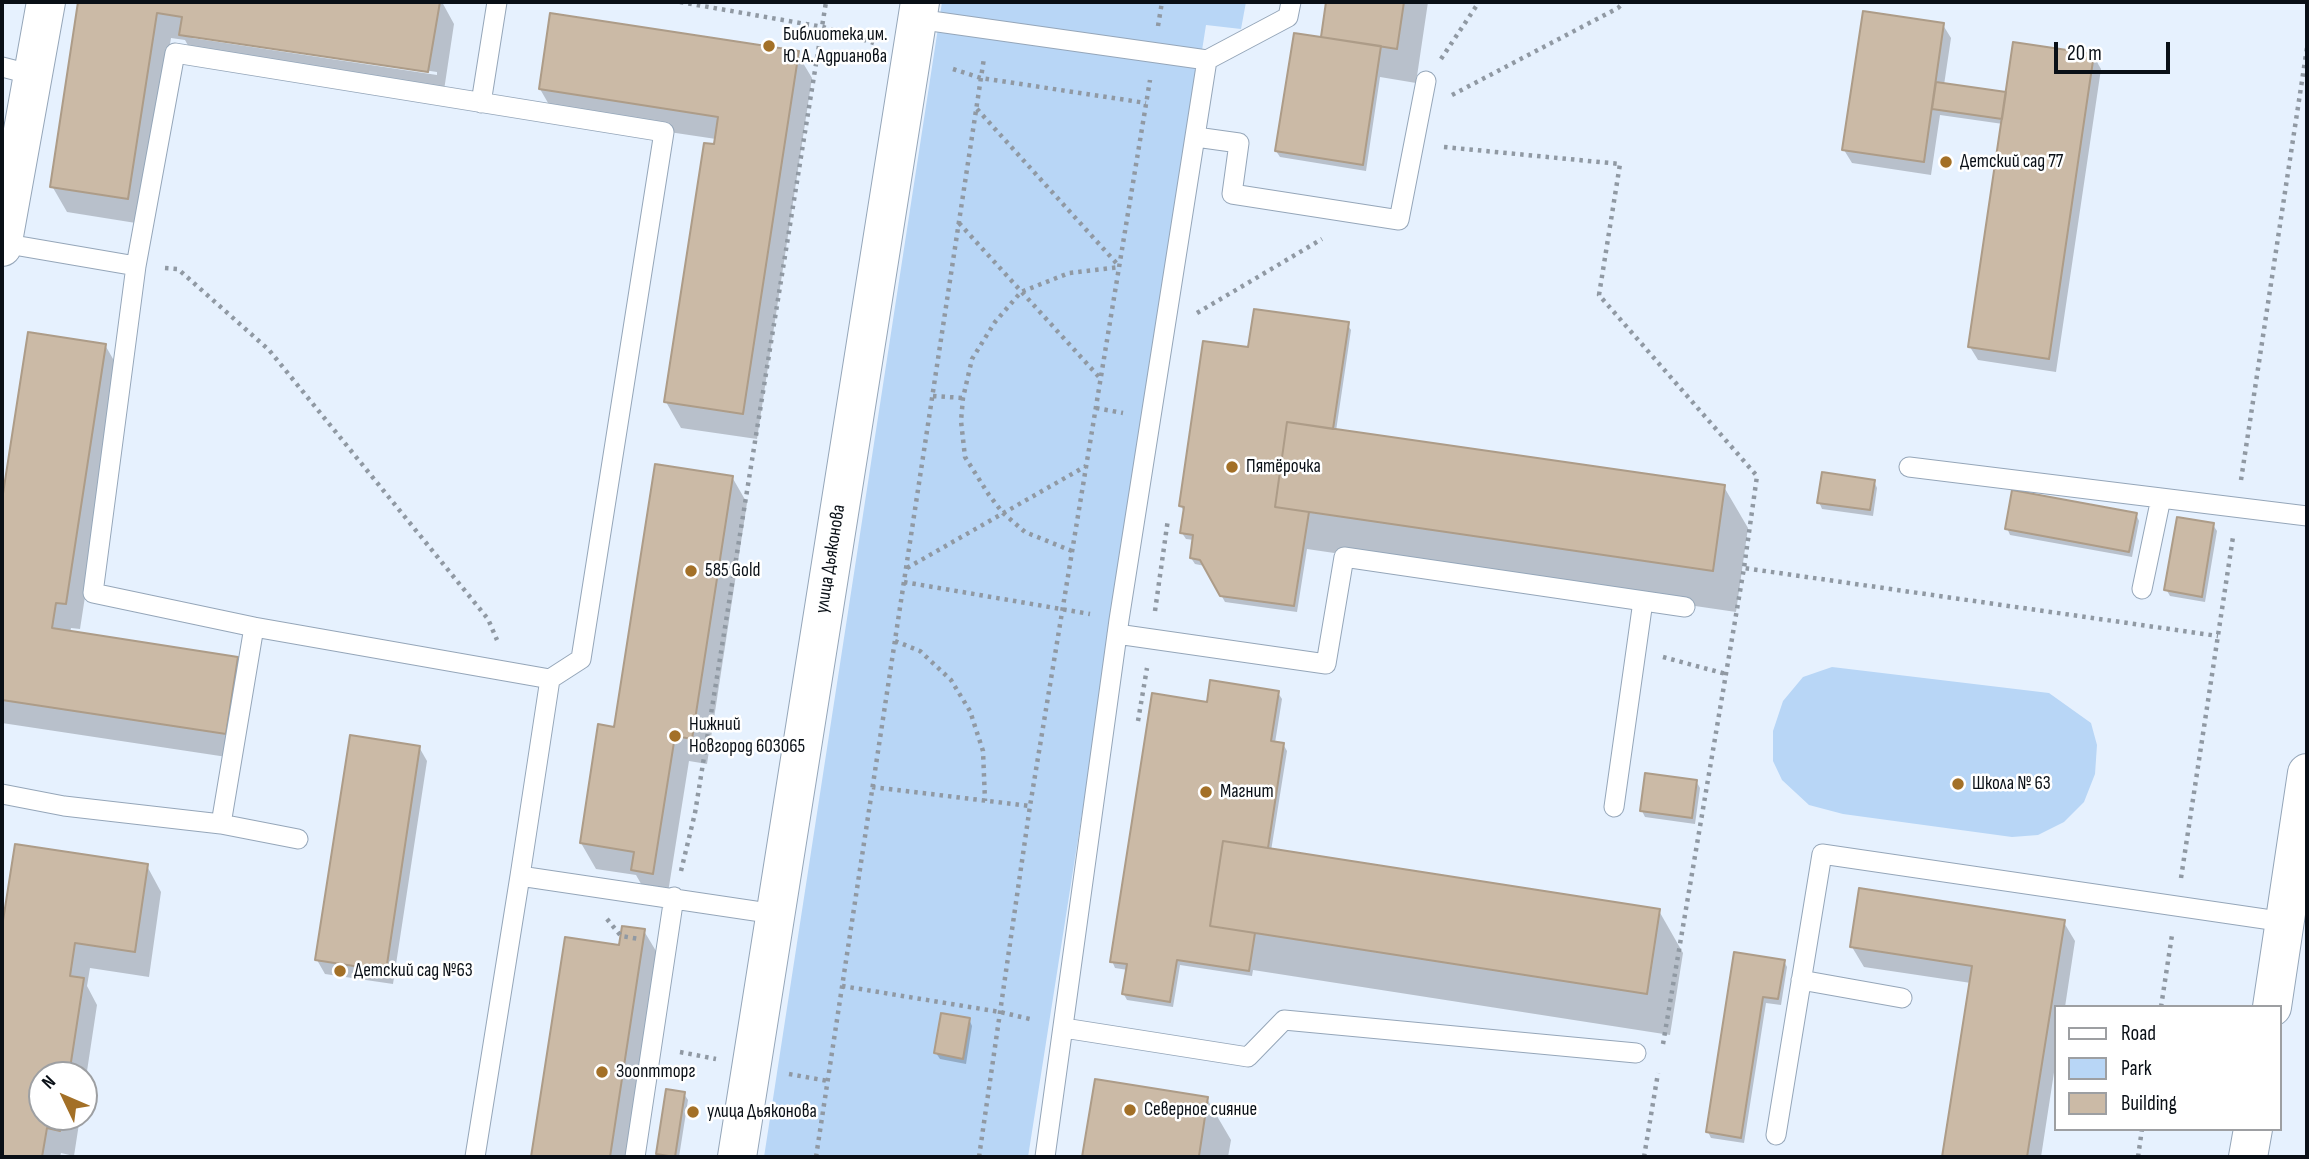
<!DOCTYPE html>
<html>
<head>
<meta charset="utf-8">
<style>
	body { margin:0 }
	#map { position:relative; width:2309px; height:1159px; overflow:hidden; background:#e6f1fe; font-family:"Sofia Sans Condensed",sans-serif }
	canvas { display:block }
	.frame { position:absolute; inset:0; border:4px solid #090f16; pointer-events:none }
	.legend { position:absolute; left:2054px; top:1005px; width:228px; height:126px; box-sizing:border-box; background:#fff; border:2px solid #9d9fa2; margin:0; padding:9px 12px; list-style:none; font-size:21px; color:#090f16 }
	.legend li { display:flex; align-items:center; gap:14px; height:35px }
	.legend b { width:35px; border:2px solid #9d9fa2 }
	.north { position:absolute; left:28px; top:1061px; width:70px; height:70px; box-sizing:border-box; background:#fff; border:2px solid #9d9fa2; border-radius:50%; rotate:314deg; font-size:19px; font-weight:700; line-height:28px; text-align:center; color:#090f16 }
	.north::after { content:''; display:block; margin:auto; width:24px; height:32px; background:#a37027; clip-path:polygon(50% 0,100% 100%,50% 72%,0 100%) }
	.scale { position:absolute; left:2054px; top:42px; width:116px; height:32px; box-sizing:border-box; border:4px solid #090f16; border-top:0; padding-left:9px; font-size:21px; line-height:24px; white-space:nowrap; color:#090f16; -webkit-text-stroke:5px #fff; paint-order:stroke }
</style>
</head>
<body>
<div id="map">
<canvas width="2309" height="1159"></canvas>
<div class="frame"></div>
<ul class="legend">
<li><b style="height:9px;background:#fff"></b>Road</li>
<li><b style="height:19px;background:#b8d6f6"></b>Park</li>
<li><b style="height:19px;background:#cbbaa6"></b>Building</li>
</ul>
<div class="north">N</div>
<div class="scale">20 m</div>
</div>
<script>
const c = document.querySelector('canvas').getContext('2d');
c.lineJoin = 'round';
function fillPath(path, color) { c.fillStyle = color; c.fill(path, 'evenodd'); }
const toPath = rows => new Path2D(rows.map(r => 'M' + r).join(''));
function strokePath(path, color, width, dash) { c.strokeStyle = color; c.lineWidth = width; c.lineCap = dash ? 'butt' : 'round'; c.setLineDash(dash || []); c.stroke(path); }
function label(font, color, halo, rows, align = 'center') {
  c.font = font + ' "Sofia Sans Condensed",sans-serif'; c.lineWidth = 5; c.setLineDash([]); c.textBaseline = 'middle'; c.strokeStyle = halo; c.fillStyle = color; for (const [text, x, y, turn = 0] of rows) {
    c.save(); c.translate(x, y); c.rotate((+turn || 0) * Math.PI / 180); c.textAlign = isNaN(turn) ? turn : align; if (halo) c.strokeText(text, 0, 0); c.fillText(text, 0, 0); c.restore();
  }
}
const green = toPath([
	[942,2,1246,2,1241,29,1206,25,1028,1157,764,1157],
	[1832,667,2049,693,2091,723,2097,745,2095,774,2084,802,2064,822,2038,835,2012,837,1843,814,1809,805,1782,780,1773,761,1773,731,1783,701,1803,677]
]);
const shadow = toPath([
	[80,2,442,2,454,24,443,97,196,60,185,40,171,38,142,224,67,212,52,186],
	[192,35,437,72,437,75,192,38],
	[1328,2,1428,2,1416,83,1380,77,1366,171,1280,157,1276,151,1322,39],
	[1943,25,1951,38,1944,85,2007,94,2093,55,2101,69,2056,372,1978,360,1970,347,2003,124,1940,115,1931,175,1852,163,1844,150],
	[797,53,812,78,757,439,681,428,666,402,716,139,555,115,540,89],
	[1347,324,1351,330,1336,431,1724,487,1748,528,1736,612,1307,549,1297,612,1225,602,1205,566,1195,564,1191,558,1194,540,1186,539,1182,533,1184,512,1181,506,1249,349],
	[29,334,105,345,120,371,80,629,71,628,70,633,237,659,252,684,240,759,2,723,2,511],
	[732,477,747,503,707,764,689,761,667,899,648,896,636,875,596,869,581,843,615,729],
	[1874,481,1877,488,1873,516,1822,509,1819,502],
	[2136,514,2139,521,2132,557,2010,535,2007,528],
	[2213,525,2217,531,2205,602,2170,596,2166,589],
	[1278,693,1282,699,1275,743,1283,744,1287,751,1271,851,1659,911,1683,953,1670,1035,1253,970,1252,976,1180,965,1173,1007,1127,1000,1123,993,1128,970,1115,968,1112,961,1209,704],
	[419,747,427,761,393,984,325,974,317,960],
	[1696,781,1700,788,1695,824,1645,817,1642,811],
	[16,846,147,866,161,892,149,977,90,968,87,986,97,1005,84,1091,84,1075,42,1075,42,1117,80,1117,74,1156,61,1153,60,1157,2,1157,2,939],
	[2063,921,2075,941,2065,1007,2055,1007,2055,1066,2041,1157,1943,1157,1971,983,1864,967,1852,947],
	[644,931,659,956,628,1157,533,1157,566,939,621,947],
	[1736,954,1784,961,1787,967,1781,1005,1766,1003,1744,1143,1711,1138,1708,1132],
	[969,1019,972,1026,966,1064,940,1059,936,1053],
	[1096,1081,1207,1099,1231,1140,1228,1157,1084,1157],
	[684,1094,688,1100,679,1157,660,1157,658,1154]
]);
const building = toPath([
	[78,2,440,2,428,72,179,35,182,17,157,13,128,199,50,187,78,2],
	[1326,2,1404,2,1397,49,1321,37,1326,2],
	[1863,11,1944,23,1924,162,1842,150,1863,11],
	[550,13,799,51,743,414,664,402,704,143,714,144,718,117,539,89,550,13],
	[1294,33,1381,46,1363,165,1275,151,1294,33],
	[2013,42,2094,54,2049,359,1968,347,2013,42],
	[1936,82,2006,92,2002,119,1932,109,1936,82],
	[1254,309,1349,322,1333,429,1287,422,1275,507,1309,512,1294,606,1220,596,1200,560,1190,558,1193,535,1180,533,1184,507,1179,506,1203,341,1248,347,1254,309],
	[28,332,106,344,66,604,56,603,52,628,238,657,226,734,2,700,2,500,28,332],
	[1287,422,1725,485,1713,571,1275,507,1287,422],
	[655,464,733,476,692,739,675,736,653,874,631,870,634,852,580,843,598,724,614,727,655,464],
	[1822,472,1875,480,1870,510,1817,503,1822,472],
	[2012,490,2137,513,2129,552,2005,529,2012,490],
	[2177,517,2214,523,2202,597,2164,590,2177,517],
	[1210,680,1279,691,1271,741,1284,743,1268,848,1223,841,1210,926,1255,933,1249,971,1177,960,1170,1002,1122,994,1127,964,1110,962,1152,693,1207,702,1210,680],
	[350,735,420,746,386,971,315,960,350,735],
	[1645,773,1697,780,1692,818,1640,811,1645,773],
	[1223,841,1660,909,1647,994,1210,926,1223,841],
	[15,844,148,864,135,952,75,943,70,976,84,978,69,1075,42,1075,42,1117,62,1117,60,1131,47,1128,42,1157,2,1157,2,927,15,844],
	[1859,888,2065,920,2027,1157,1942,1157,1972,966,1850,947,1859,888],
	[622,926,645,929,610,1157,531,1157,565,937,619,945,622,926],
	[1734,952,1785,960,1778,999,1763,997,1741,1138,1706,1132,1734,952],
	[941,1013,970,1018,963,1059,934,1053,941,1013],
	[1095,1079,1208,1097,1199,1156,1209,1157,1082,1157,1095,1079],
	[666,1089,685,1092,675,1157,656,1154,666,1089]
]);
const path = toPath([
	[680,2,823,27,874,43],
	[1158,26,1162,2],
	[1441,59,1479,2],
	[953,69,981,78,1146,103],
	[1452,95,1618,8,1624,2],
	[977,109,1119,266],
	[1444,147,1620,164,1599,295,1757,476,1744,568],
	[959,223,1100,378],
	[165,268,178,269,269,350,488,619,497,640],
	[1197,313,1322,239],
	[933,396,963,398],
	[1096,408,1123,413],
	[2241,480,2307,48],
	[1072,551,1025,532,1003,513,989,495,965,457,961,421,963,398,972,359,995,322,1021,292,1069,273,1120,267],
	[907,568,1086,466],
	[904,582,1090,614],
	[1155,611,1168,519],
	[895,641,920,651,951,680,970,711,983,751,985,801],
	[1663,657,1726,674],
	[1138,721,1147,668],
	[872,787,1030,806],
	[681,871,695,813,826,2],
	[2181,878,2233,537],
	[607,919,621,936,639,939],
	[842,986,1000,1012,1034,1020],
	[2161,1007,2172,935],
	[1663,1044,1744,568,2218,636],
	[680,1052,716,1059],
	[789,1074,828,1081],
	[816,1157,984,58],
	[979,1157,1030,806,1150,80],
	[1644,1157,1658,1073],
	[2138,1157,2142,1129]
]);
const service = toPath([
	[917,19,1207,60,1288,17,1291,2],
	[2,67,33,75],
	[481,103,497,2],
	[1196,137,1239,143,1232,194,1399,220,1426,81],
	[2,243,136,266,175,53,664,132,581,659,550,679,520,876],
	[1909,467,2307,516],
	[2142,589,2161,498],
	[254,627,550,679],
	[1117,634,1326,664,1344,557,1685,607],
	[2,794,64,806,221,824,254,627,93,593,136,266],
	[1614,807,1643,601],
	[221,824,298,839],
	[1801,980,1902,998],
	[1064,1028,1248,1057,1284,1020,1636,1053],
	[1776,1135,1822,854,2285,922],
	[475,1157,520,876,775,914],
	[635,1157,674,897],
	[1045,1157,1119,620,1207,60]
]);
const minor = toPath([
	[2,247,46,2],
	[2272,1007,2307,773],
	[2248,1157,2253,1129]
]);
const secondary = toPath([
	[737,1157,920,2]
]);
const markers = [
	[769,46,7,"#a37027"],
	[1946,162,7,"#a37027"],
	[1232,467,7,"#a37027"],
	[691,571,7,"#a37027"],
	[675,736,7,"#a37027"],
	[1958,784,7,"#a37027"],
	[1206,792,7,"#a37027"],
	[340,971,7,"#a37027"],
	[602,1072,7,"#a37027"],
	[1130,1110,7,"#a37027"],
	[693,1112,7,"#a37027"]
];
const poiNames = [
	["Библиотека им.",783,35],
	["Ю. А. Адрианова",783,57],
	["Детский сад 77",1960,162],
	["Пятёрочка",1246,467],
	["585 Gold",705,571],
	["Нижний",689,725],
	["Новгород 603065",689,747],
	["Школа № 63",1972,784],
	["Магнит",1220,792],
	["Детский сад №63",354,971],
	["Зооптторг",616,1072],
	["Северное сияние",1144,1110],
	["улица Дьяконова",707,1112]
];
const streetNames = [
	["улица Дьяконова",831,559,-81]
];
fillPath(green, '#b8d6f6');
fillPath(shadow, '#0003');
fillPath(building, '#cbbaa6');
strokePath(building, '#ad9c88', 2);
strokePath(service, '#95a6b9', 21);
strokePath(minor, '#95a6b9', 40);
strokePath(secondary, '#95a6b9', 40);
strokePath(path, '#9099a3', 4.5, [3.5, 5]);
strokePath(service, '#fff', 19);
strokePath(minor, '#fff', 38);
strokePath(secondary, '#fff', 38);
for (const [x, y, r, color] of markers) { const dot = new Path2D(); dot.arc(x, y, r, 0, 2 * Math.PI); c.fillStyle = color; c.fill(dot); strokePath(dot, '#fff', 2.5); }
label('19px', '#090f16', '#fff', poiNames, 'left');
label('19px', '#090f16', '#fff', streetNames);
</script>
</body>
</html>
